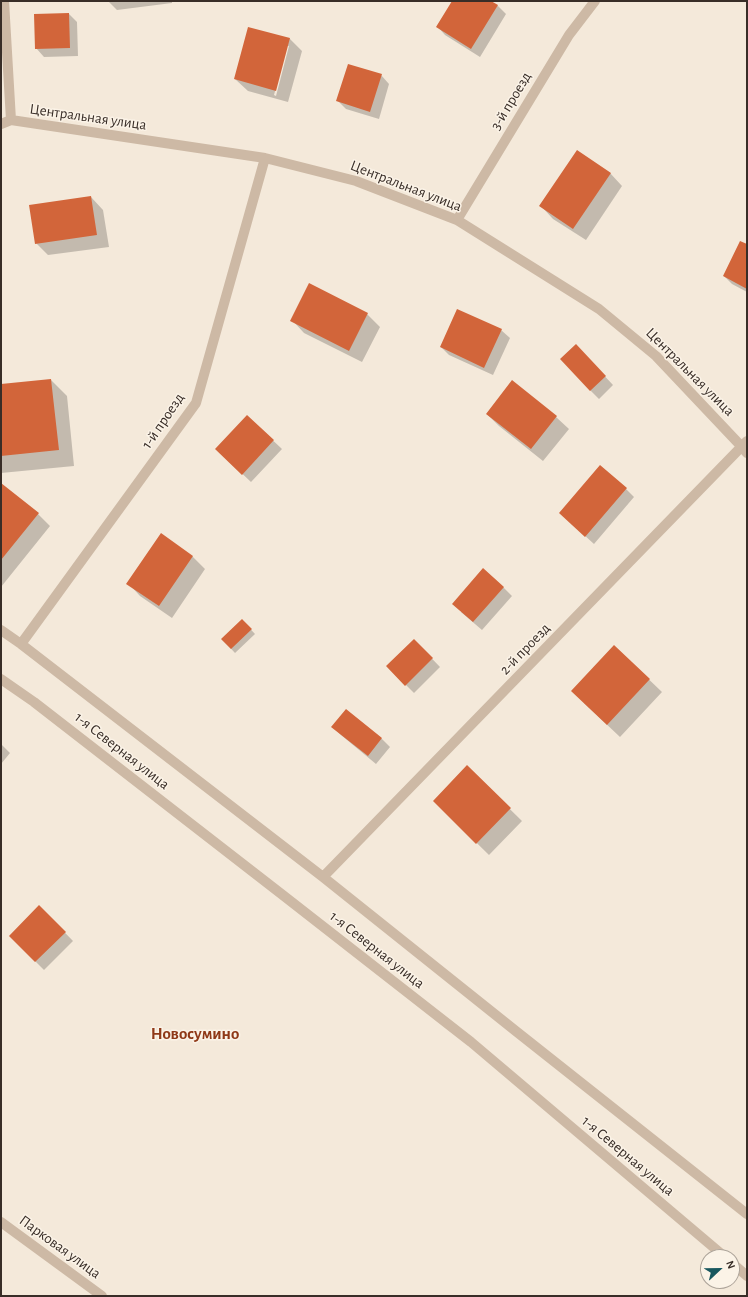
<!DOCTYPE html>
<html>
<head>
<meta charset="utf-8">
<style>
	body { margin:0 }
	#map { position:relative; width:748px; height:1297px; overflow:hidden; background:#f4e9da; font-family:"Alegreya Sans",sans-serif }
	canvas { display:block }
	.frame { position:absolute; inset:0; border:2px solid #382d27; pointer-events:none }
	.north { position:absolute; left:700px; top:1249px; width:40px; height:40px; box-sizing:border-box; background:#fbf3e7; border:1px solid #ada49a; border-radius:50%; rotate:68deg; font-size:11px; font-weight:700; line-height:16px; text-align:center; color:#382d27 }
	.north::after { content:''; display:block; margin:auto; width:14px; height:18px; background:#18575e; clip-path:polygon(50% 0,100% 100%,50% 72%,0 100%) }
</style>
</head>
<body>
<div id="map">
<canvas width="748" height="1297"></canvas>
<div class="frame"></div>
<div class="north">N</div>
</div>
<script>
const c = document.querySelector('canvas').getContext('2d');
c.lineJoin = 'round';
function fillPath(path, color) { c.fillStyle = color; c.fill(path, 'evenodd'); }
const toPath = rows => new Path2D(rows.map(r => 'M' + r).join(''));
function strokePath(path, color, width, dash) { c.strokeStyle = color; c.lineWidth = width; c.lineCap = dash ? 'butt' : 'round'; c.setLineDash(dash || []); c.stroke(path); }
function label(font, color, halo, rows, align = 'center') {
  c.font = font + ' "Alegreya Sans",sans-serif'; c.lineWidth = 3; c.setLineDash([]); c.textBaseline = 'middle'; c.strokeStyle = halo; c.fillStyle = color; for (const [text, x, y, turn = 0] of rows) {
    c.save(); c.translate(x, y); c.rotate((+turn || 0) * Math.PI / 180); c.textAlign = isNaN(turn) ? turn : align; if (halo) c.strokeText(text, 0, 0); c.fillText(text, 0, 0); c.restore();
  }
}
const shadow = toPath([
	[108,1,172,1,172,3,117,10],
	[453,1,489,1,498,6,506,14,480,57,445,35,437,26],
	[69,14,77,22,78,56,44,57,36,48],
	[249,28,290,39,302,51,288,102,248,91,235,79],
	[287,46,289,46,276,96,274,95],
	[381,75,389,84,379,119,346,109,338,101],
	[610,173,622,186,586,240,553,219,541,206],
	[91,197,103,210,109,247,48,255,36,243],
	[747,245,747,292,732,284,724,276],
	[310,285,367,314,380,327,362,362,304,333,292,320],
	[501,330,510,338,493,375,449,355,441,347],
	[584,354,613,385,599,399,590,390],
	[51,380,67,396,74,466,1,473,1,385],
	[487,414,556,417,569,429,543,461,499,426],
	[247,416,282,449,251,482,216,449],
	[1,484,38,514,50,526,1,587],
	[626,489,634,497,594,544,560,513],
	[161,535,193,557,205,569,172,618,140,596,128,583],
	[503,587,512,596,482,630,461,612],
	[242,620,255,634,235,653,222,639],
	[414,640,440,667,414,693,387,666],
	[614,646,662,692,620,737,584,703],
	[346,710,382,739,390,747,376,764,341,735,333,727],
	[1,744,10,753,1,764],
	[467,767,522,821,489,855,434,801],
	[39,906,73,941,44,970,10,936]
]);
const building = toPath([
	[452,1,491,1,498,5,471,49,436,27],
	[69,13,70,48,35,49,34,14],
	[248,27,290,38,276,91,234,79],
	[348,64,382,74,370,112,336,101],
	[577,150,611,173,573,229,539,206],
	[91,196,97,235,35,244,29,205],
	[740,241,747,244,747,289,723,276],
	[309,283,368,313,349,351,290,321],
	[457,309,502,329,484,368,440,347],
	[576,344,606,376,590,391,560,359],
	[51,379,59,450,1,456,1,384],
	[512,380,557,416,531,449,486,414],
	[247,415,274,440,242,475,215,449],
	[600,465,627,488,585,537,559,513],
	[1,483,39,513,1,560],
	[161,533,193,556,159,606,126,584],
	[483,568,504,587,473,622,452,604],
	[242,619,252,629,231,649,221,639],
	[414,639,433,658,405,686,386,666],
	[614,645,650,679,607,725,571,691],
	[346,709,382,738,368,756,331,727],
	[467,765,511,808,476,844,433,801],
	[39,905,66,932,35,962,9,936]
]);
const minor = toPath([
	[4,1,11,120],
	[1,124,11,120,265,158,356,181,457,220,599,309,656,356,742,447,747,453],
	[457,220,569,35,595,1],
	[1,630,21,644,323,877,517,1032,747,1214],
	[21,644,196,403,265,158],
	[1,679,34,702,284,896,471,1042,725,1257],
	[323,877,747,441],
	[1,1222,102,1296],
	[732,1263,747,1276]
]);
const streetNames = [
	["3-й проезд",511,101,-59],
	["Центральная улица",88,117,8],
	["Центральная улица",406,186,21],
	["Центральная улица",690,372,45],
	["1-й проезд",163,421,-56],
	["2-й проезд",525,649,-46],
	["1-я Северная улица",122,751,38],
	["1-я Северная улица",377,950,38],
	["1-я Северная улица",628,1156,40],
	["Парковая улица",60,1247,36]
];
const quarterNames = [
	["Новосумино",195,1034]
];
fillPath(shadow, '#0003');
fillPath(building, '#d2653a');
strokePath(minor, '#cdb9a5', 10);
label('15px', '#382d27', '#fbf3e7', streetNames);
label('bold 17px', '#8f3918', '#fbf3e7', quarterNames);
</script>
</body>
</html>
